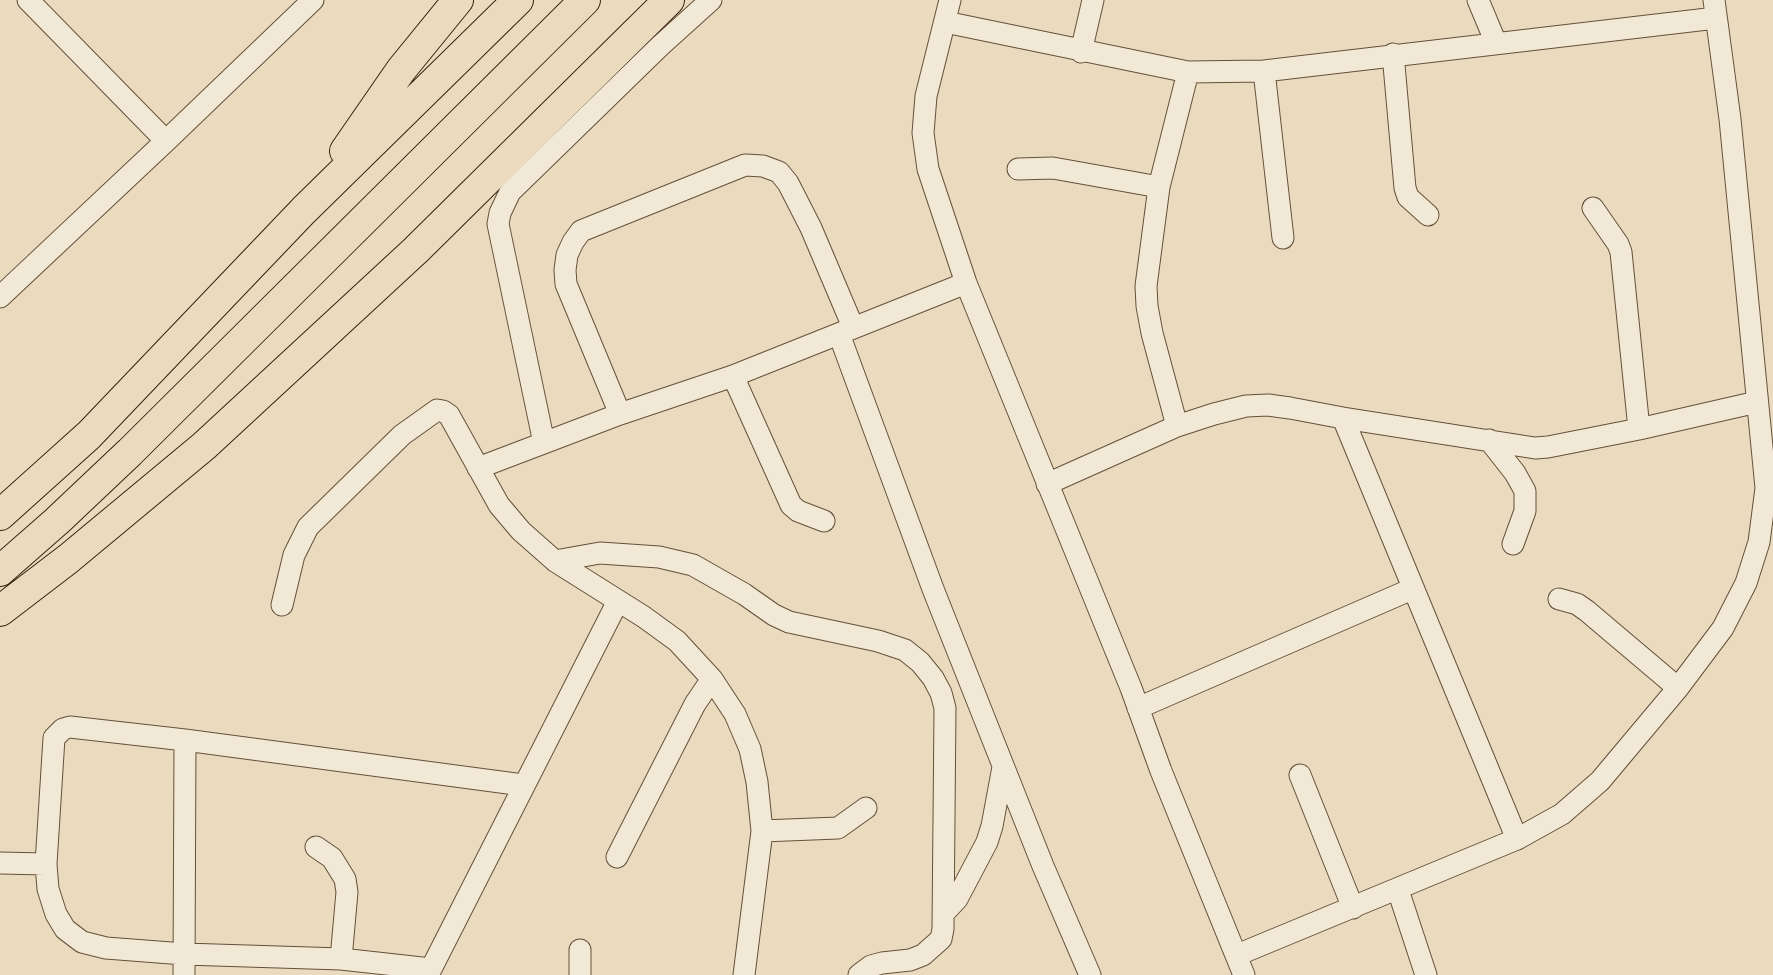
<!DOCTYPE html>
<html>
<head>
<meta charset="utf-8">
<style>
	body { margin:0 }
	canvas { display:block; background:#eadbbf }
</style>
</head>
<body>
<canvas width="1773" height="975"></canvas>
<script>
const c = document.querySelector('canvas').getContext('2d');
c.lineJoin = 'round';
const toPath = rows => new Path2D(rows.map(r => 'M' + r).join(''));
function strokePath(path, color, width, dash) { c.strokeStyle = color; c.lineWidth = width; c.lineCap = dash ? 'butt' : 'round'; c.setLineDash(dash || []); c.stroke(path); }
const minor = toPath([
	[28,0,166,141],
	[950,0,926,96,923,133,928,169,966,283,1131,688,1161,771,1244,975],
	[1478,0,1496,43],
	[945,22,1188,72,1264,71,1716,18],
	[1081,52,1093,0],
	[1393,54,1405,188,1408,197,1428,215],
	[1264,71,1283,238],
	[1018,169,1053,168,1159,187],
	[1593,208,1618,244,1621,252,1639,429],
	[0,297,166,141,313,0],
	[839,334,933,589,1043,866,1090,975],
	[733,376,791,505,798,511,824,521],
	[620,414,566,284,565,270,567,255,573,242,581,231,745,165,763,166,779,172,788,183,811,228,853,327],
	[1343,418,1517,839],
	[1177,426,1152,333,1147,306,1146,286,1159,187,1188,72],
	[1489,440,1515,473,1525,491,1525,511,1513,544],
	[544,443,498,224,500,213,510,192,660,46,711,0],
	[478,468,620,414,733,376,966,283],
	[1047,484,1177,426,1214,414,1246,406,1268,405,1290,408,1343,418,1535,448,1548,447,1639,429,1757,402],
	[555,561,600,553,659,557,693,565,744,594,774,615,789,622,878,641,905,650,920,662,933,678,941,693,945,708,943,929,941,939,923,955,910,960,882,963,871,966,859,975],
	[1559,599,1577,604,1587,611,1678,688],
	[282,605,294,555,308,527,402,435,437,410,443,411,449,415,499,505,521,531,555,561,644,617,677,641,712,679,735,714,750,749,757,782,762,831,744,975],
	[1138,708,1412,589],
	[1300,775,1353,908],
	[762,831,838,828,866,808],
	[316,847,332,858,345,879,347,892,341,959],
	[617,857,695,704,712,679],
	[0,863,46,864],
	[1398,890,1426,975],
	[943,914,957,899,987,842,992,826,1003,767],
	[580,950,580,975],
	[1237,955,1517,839,1562,814,1600,781,1678,688,1723,628,1746,583,1759,542,1766,488,1730,119,1714,0],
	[431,969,341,959,184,954,106,948,82,942,65,929,56,914,48,889,46,864,54,738,63,729,70,727,185,740,523,785],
	[184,975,185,740],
	[428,975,618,601]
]);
const highway = toPath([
	[345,151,401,70,458,0],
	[0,515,89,435,304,210,518,0],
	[0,571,57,521,130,452,585,0],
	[0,611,68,559,204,446,416,250,669,0]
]);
strokePath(minor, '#655039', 23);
strokePath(highway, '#39210c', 32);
strokePath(minor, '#f1e8d5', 21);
strokePath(highway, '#eadbbf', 30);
</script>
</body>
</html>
